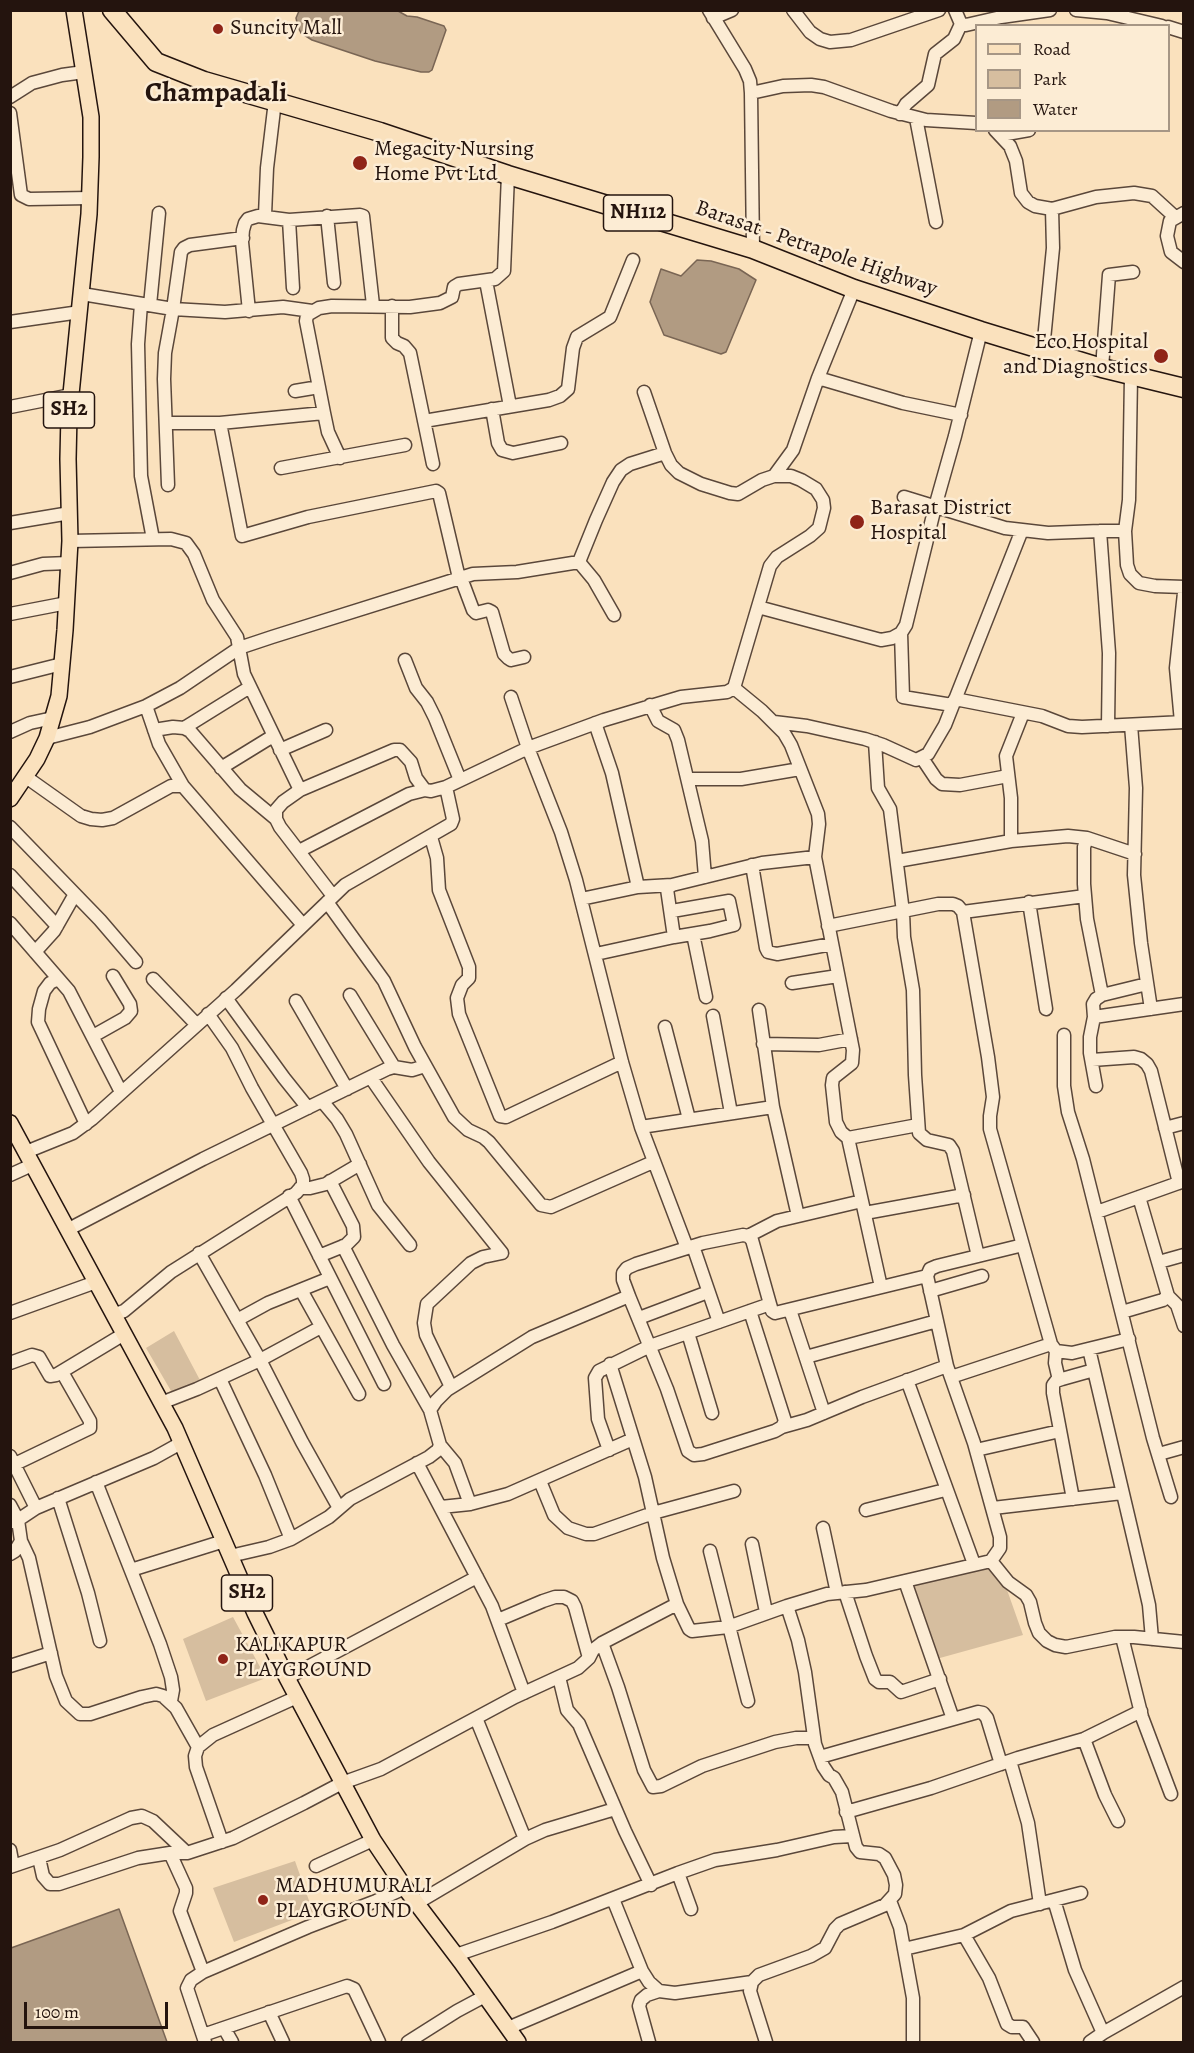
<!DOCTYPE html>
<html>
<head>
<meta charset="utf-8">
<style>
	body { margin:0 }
	#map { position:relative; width:1194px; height:2053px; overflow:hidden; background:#fae1bd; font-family:Alegreya,serif }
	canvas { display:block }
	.frame { position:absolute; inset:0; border:12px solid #24140e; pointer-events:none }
	.legend { position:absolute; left:975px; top:24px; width:195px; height:108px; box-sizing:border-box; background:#fcecd4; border:2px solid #a69685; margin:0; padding:8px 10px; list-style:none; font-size:18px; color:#24140e }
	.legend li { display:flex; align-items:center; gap:12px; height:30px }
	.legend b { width:30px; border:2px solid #a69685 }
	.scale { position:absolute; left:24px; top:2002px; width:144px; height:27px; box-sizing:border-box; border:3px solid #24140e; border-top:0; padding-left:8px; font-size:18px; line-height:21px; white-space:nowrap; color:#24140e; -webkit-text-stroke:4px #fcecd4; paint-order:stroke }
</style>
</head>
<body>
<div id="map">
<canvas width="1194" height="2053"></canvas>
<div class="frame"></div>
<ul class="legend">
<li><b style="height:8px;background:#fae1bd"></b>Road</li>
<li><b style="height:16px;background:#d6be9f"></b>Park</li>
<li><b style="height:16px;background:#b19b82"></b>Water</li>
</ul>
<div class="scale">100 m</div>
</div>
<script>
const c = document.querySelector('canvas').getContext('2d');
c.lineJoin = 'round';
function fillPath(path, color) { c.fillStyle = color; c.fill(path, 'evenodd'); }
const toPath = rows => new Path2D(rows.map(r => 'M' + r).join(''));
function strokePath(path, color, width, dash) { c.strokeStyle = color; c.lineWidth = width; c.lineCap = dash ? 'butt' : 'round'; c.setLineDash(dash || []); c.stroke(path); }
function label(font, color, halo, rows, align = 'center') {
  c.font = font + ' Alegreya,serif'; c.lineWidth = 5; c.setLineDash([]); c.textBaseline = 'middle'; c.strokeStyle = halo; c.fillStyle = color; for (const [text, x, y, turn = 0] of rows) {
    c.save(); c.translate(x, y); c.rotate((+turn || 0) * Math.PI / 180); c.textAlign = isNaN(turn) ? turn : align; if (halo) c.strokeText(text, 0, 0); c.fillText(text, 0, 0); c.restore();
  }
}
const green = toPath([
	[174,1331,201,1382,174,1396,146,1348],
	[984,1561,1006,1587,1023,1635,929,1661,906,1585],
	[233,1617,266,1678,206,1701,183,1639],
	[295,1861,313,1912,234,1942,213,1888]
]);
const water = toPath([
	[299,11,398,11,407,16,417,17,444,26,446,30,432,70,429,72,421,72,375,61,312,40,301,33,298,27,296,18,299,11],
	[697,260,711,261,739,269,756,280,726,352,721,354,664,335,650,302,661,269,681,276,697,260],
	[119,1909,167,2042,11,2042,11,1948,119,1909]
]);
const minor = toPath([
	[709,10,745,69,750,81,751,93,753,249],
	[793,10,810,32,820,39,830,42,851,40,939,10],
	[955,10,961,24,966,25,1001,17,1050,10],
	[1076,10,1107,13,1162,26],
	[713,18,732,10],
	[1168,27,1184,32],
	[751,93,783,86,811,85,824,87,891,111,926,120,976,123],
	[10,97,32,83,62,75,84,72],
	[10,113,21,195,29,199,90,198],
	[900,114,906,104,928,85,935,54,954,39,961,24],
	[916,118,936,222],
	[995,130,1010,146,1016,161,1021,193,1028,202,1035,206,1052,209,1096,197,1134,193,1152,196,1175,217],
	[1001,135,1029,130],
	[1184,213,1170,221,1167,236,1171,252,1184,262],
	[265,215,267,168,275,101],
	[327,216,334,283],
	[289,220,293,288],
	[243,238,190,245,184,248,181,252,173,309,225,312,283,307,312,311],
	[486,281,510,406],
	[82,294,173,309,165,353,164,379,168,485],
	[141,304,138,344,141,476,153,539],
	[150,305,159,213],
	[392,306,392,338,397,343,404,346,410,353,433,464],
	[249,311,242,242,243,230,245,223,248,219,258,216,289,220,360,215,363,216,373,305],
	[10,322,80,312],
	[1043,350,1053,248,1052,209],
	[1102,368,1109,275,1133,272],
	[818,378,903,403,961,415],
	[295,391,319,387],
	[10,407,71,395],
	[492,409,498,443,502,450,513,453,561,443],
	[424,421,549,400,560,396,568,389,573,348,577,337,610,317,633,260],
	[166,423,220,423,324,413],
	[220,423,242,536,308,517,436,491,439,493,459,578],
	[340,458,328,432,324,413,306,321,307,315,319,308,332,306,410,307,440,303,452,297,454,287,459,284,495,279,504,271,508,175],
	[281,468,405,445],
	[774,476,793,450,818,378,854,289],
	[904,497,1005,528,1048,533,1100,531],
	[10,523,70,513],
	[1125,531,1127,565,1130,574,1139,583,1155,586,1184,587],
	[70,541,171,539,186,543,194,554,213,600,237,637,244,674,300,790,394,750,400,750,411,762,416,778,425,790,431,791,446,787],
	[10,573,43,564,69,563],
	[461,578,473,610,476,613,488,610,492,612,504,654,508,658,511,660,524,657],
	[758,607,881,640,892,638,901,633,906,625,935,507,955,436,981,331],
	[10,614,67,603],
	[614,615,594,580,579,562,596,520,613,482,621,470,630,464,665,453],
	[901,633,903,697,952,705,955,699,1042,716,1068,726,1082,727,1184,722],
	[405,660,416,688,427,702,435,718,460,780],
	[10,677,62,664],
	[734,688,762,711,784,733,791,745,818,814,819,824,815,857,853,1050,852,1063,833,1078,832,1085,836,1122,841,1132,848,1138,918,1125],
	[511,697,528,748,561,832,576,880,622,1062,641,1127,687,1248],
	[650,705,658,721,674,730,678,740,702,841,705,877],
	[146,706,159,744,183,786],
	[774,722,807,726,865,739,883,745,916,760,928,754,945,725,1022,530],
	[1181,722,1176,668,1184,593],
	[595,723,612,773,638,887],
	[1131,725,1136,788,1134,875,1141,943,1151,1009],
	[1108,726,1109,653,1100,531,1125,531,1129,500,1131,376],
	[184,728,250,687],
	[154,730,173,727,184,728,190,731,240,789,276,819],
	[10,732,30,723,53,718],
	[47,738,90,727,146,706,180,688,239,648,272,637,473,574,517,572,579,562],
	[875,742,878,788,890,809,903,912,904,937,913,990,915,1075,919,1133,927,1140,949,1145,953,1151,978,1256],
	[280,750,326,730],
	[922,758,936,779,942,784,960,785,1008,776],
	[221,768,273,736],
	[26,777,81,816,91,819,102,820,113,818,171,786,183,786,303,925],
	[688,779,741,779,800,769],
	[300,790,283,802,276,810,276,819,280,827,333,896],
	[10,827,100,920,136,962],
	[431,837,437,858,439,890,469,967,469,978,462,985,457,998,459,1014,500,1116,506,1117,622,1062],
	[1087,838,1084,847,1084,884,1087,919,1102,995],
	[1011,841,1011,798,1006,756,1023,713],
	[299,851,409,794,425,790],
	[897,861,1011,841,1068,836,1087,838,1135,854],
	[752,865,766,948,768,952,777,954,832,944],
	[10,875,57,926],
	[581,899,638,887,672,885],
	[327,902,384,981,415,1047,454,1117,468,1130,483,1137,489,1142,541,1205,551,1207,653,1162],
	[1029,902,1046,1009],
	[672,911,729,901,734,925,710,931,674,937],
	[963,912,1085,896],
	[10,923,69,991,121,1092],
	[828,926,938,904,953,904,958,906,963,912,988,1057,993,1097,990,1116,990,1129,1051,1344,1056,1351,1072,1353,1129,1339],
	[693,934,706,997],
	[35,952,54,931,75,894],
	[596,954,674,937,667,889,672,885,762,863,815,857],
	[58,979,50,983,44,991,39,1009,38,1022,86,1124],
	[153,979,196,1024],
	[792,983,838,976],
	[350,995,394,1067],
	[226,998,284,1078,308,1108],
	[296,1001,347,1089],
	[759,1010,773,1107,798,1216],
	[713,1016,731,1113],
	[1094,1017,1184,1004],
	[665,1027,689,1119],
	[1064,1035,1064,1086,1068,1112,1083,1159,1153,1438,1171,1497],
	[93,1036,125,1018,131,1011,130,1004,113,976],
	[763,1044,819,1045,851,1039],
	[1092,1060,1134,1057,1141,1059,1147,1064,1151,1071,1179,1183],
	[371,1078,429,1162,502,1253,483,1257,471,1263,427,1304,424,1323,426,1335,451,1387],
	[1096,1086,1090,1053,1090,1037,1094,1017,1093,1004,1096,999,1102,995,1147,984],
	[322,1101,337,1119,346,1134,378,1205,410,1245],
	[641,1127,773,1107],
	[1165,1128,1184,1123],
	[848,1138,881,1287],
	[26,1152,73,1133,92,1119,236,990,345,885,451,824,453,819,446,787,528,748,604,720,681,697,727,692,734,688,770,566,777,557,810,536,819,528,824,508,823,500,816,489,801,480,791,476,774,476,762,480,738,494,730,493,701,484,679,473,671,465,665,453,644,392],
	[10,1175,32,1165],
	[300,1188,310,1188,326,1184,360,1164],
	[289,1196,384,1384],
	[1097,1212,1184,1181],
	[865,1213,964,1195],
	[67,1230,203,1159,387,1069,394,1067,412,1070,425,1066],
	[748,1236,777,1221,862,1201],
	[343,1246,393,1345,430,1410],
	[693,1246,719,1322],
	[319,1256,346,1245,354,1237,353,1226,330,1181],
	[1159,1262,1184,1255],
	[301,1290,359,1394],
	[930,1291,982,1276],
	[629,1296,623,1280,623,1273,627,1268,636,1264,703,1243,743,1235,748,1236,752,1240,770,1304,772,1311,775,1313,927,1276],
	[1168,1296,1177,1305,1184,1326],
	[790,1310,824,1413],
	[1122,1312,1163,1300,1168,1296,1139,1197],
	[10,1313,96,1282],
	[113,1315,124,1311,171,1272,296,1193,303,1185,303,1179,301,1173,252,1088,232,1048,208,1014],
	[639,1318,708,1292],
	[237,1320,268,1303,330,1278],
	[321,1327,260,1360,302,1442,339,1508],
	[688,1333,712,1413],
	[1089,1349,1144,1583,1149,1605,1152,1639],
	[1056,1351,1055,1363,1059,1380],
	[806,1357,937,1321],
	[10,1363,32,1355,39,1357,50,1376,56,1375,124,1334],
	[610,1364,645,1477,663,1558,677,1604,689,1629,692,1631,728,1627,787,1606],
	[951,1377,1051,1344],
	[220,1379,265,1475,291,1539],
	[907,1380,974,1564],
	[161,1403,197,1389,260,1360,199,1253],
	[782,1427,807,1420,862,1397,947,1366],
	[440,1445,455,1463,470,1504],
	[609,1450,598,1419,595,1378,599,1371,650,1346,770,1304],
	[976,1450,1060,1431],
	[1159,1454,1184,1447],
	[10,1456,36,1508],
	[417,1463,492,1606,524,1693],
	[15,1464,90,1428,90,1421,62,1372],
	[540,1481,554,1515,568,1528,586,1534,594,1534,653,1513,734,1491],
	[96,1482,160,1644,171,1677,173,1690,171,1701],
	[58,1498,88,1593,100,1641],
	[1073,1499,1053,1393,1053,1385,1056,1381,1062,1379,1094,1370],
	[10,1505,18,1520,12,1522],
	[441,1507,470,1504,508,1494,633,1439],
	[993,1508,1122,1493],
	[866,1510,945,1490],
	[823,1528,837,1593],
	[21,1541,29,1558,56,1676,66,1701,80,1714,90,1714,142,1697,156,1694,163,1696,176,1708,198,1747],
	[752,1544,766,1612],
	[710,1551,748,1701],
	[10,1554,15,1551,21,1541,18,1520,36,1508,154,1458,181,1443],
	[230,1556,269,1547,291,1539,329,1517,350,1499,429,1457,438,1450,440,1445,430,1410,436,1401,447,1390,532,1337,629,1296,667,1389,688,1451,694,1455,703,1454,775,1431,782,1427,785,1421,750,1311],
	[991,1561,1000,1548,1000,1537,974,1443,947,1366,927,1276,930,1269,937,1266,1023,1245],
	[131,1570,224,1541],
	[905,1581,953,1719],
	[845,1592,866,1656,875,1679,879,1682,890,1682,901,1692,940,1679],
	[498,1620,543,1601,555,1597,564,1597,572,1601,575,1607,589,1658],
	[1122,1637,1142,1717,1171,1794],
	[602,1643,618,1687,644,1770,653,1787,661,1786,702,1766,775,1742,796,1738,814,1738],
	[10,1666,51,1653],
	[559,1677,567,1710,579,1724,625,1831,651,1885],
	[287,1678,477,1577],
	[476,1718,525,1839],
	[1084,1739,1105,1795,1118,1821],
	[820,1757,978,1712,983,1713,987,1718,1001,1764],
	[1010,1761,1028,1823,1040,1904],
	[846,1812,931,1788,1018,1758,1084,1739,1141,1711],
	[222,1842,196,1767,195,1756,198,1747,213,1735,297,1697],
	[10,1850,13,1866],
	[170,1853,186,1888,186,1893,180,1911,203,1972],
	[39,1858,43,1876,50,1884,59,1884,138,1858,170,1853,187,1853],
	[316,1866,373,1840],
	[10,1867,60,1850,131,1818,142,1816,153,1821,187,1853,233,1838,304,1803,342,1783,381,1769,515,1697,578,1668,589,1658,593,1650,602,1643,677,1604],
	[678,1873,715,1860,777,1850,834,1837,852,1836],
	[613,1899,642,1971,649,1982,659,1991,675,1993,752,1982],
	[1054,1900,1075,1970,1103,2033],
	[890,1901,900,1927,913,1998,913,2042],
	[417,1903,525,1839,545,1830,615,1809],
	[964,1935,989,1978,1007,2024,1012,2027,1023,2027,1033,2042],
	[904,1949,964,1935,1011,1911,1081,1893],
	[456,1955,552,1922,678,1873,691,1909],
	[269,2012,283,2042],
	[224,2028,232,2042],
	[508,2028,642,1971],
	[203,2035,347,1986,354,1989,379,2042],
	[205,2042,187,1988,191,1980,203,1972,308,1927,376,1901,405,1888],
	[408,2042,457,2011,485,1996],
	[649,2042,639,2006,641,2000,647,1995,659,1991],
	[766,2042,750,1991,752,1982,759,1975,811,1956,825,1948,835,1929,840,1924,885,1905,895,1894,896,1885,894,1875,885,1858,879,1854,860,1852,856,1847,842,1792,834,1778,829,1775,823,1766,815,1744,805,1672,798,1640,787,1606,827,1594,866,1590,991,1561,1008,1582,1026,1595,1030,1602,1035,1623,1039,1633,1047,1641,1055,1645,1066,1647,1115,1637,1134,1637,1184,1642],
	[1090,2042,1103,2033,1184,1987]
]);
const major = toPath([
	[10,799,37,759,47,738,59,696,65,630,70,541,68,459,69,414,89,214,91,157,91,117,74,10],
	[10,1123,175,1428,255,1613,287,1678,373,1840,405,1888,461,1962,518,2042]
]);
const highway = toPath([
	[112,10,156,62,204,81,380,132,508,175,753,249,854,289,981,331,1102,368,1184,388]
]);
const markers = [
	[218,29,6,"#8f2418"],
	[360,163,8,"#8f2418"],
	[1161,356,8,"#8f2418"],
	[857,522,8,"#8f2418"],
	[223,1659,6,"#8f2418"],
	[263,1900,6,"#8f2418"]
];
const shields = [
	[638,213,69],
	[69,410,51],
	[247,1593,51]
];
const shieldNames = [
	["NH112",638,213],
	["SH2",69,410],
	["SH2",247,1593]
];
const poiNames = [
	["Suncity Mall",230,29],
	["Megacity Nursing",374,150],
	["Home Pvt Ltd",374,175],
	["Eco Hospital",1148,343,"right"],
	["and Diagnostics",1148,368,"right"],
	["Barasat District",870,509],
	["Hospital",870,534],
	["KALIKAPUR",235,1646],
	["PLAYGROUND",235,1671],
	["MADHUMURALI",275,1887],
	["PLAYGROUND",275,1912]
];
const streetNames = [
	["Barasat - Petrapole Highway",816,249,19]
];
const districtNames = [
	["Champadali",216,94]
];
fillPath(green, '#d6be9f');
fillPath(water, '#b19b82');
strokePath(water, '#796554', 1.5);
strokePath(minor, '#5a473a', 15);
strokePath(major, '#24140e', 18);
strokePath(highway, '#24140e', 21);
strokePath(minor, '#fcecd4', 12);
strokePath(major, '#fae1bd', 15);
strokePath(highway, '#fae1bd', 18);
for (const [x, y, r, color] of markers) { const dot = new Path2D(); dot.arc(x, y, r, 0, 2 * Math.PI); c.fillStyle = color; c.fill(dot); strokePath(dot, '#fcecd4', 2); }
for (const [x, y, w] of shields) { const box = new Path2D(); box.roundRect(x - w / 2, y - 18, w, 36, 4.5); c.fillStyle = '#fcecd4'; c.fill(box); strokePath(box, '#24140e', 1.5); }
label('bold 21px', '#24140e', null, shieldNames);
label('22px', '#24140e', '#fcecd4', poiNames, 'left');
label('22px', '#24140e', '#fcecd4', streetNames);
label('bold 28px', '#24140e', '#fcecd4', districtNames);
</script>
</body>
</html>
